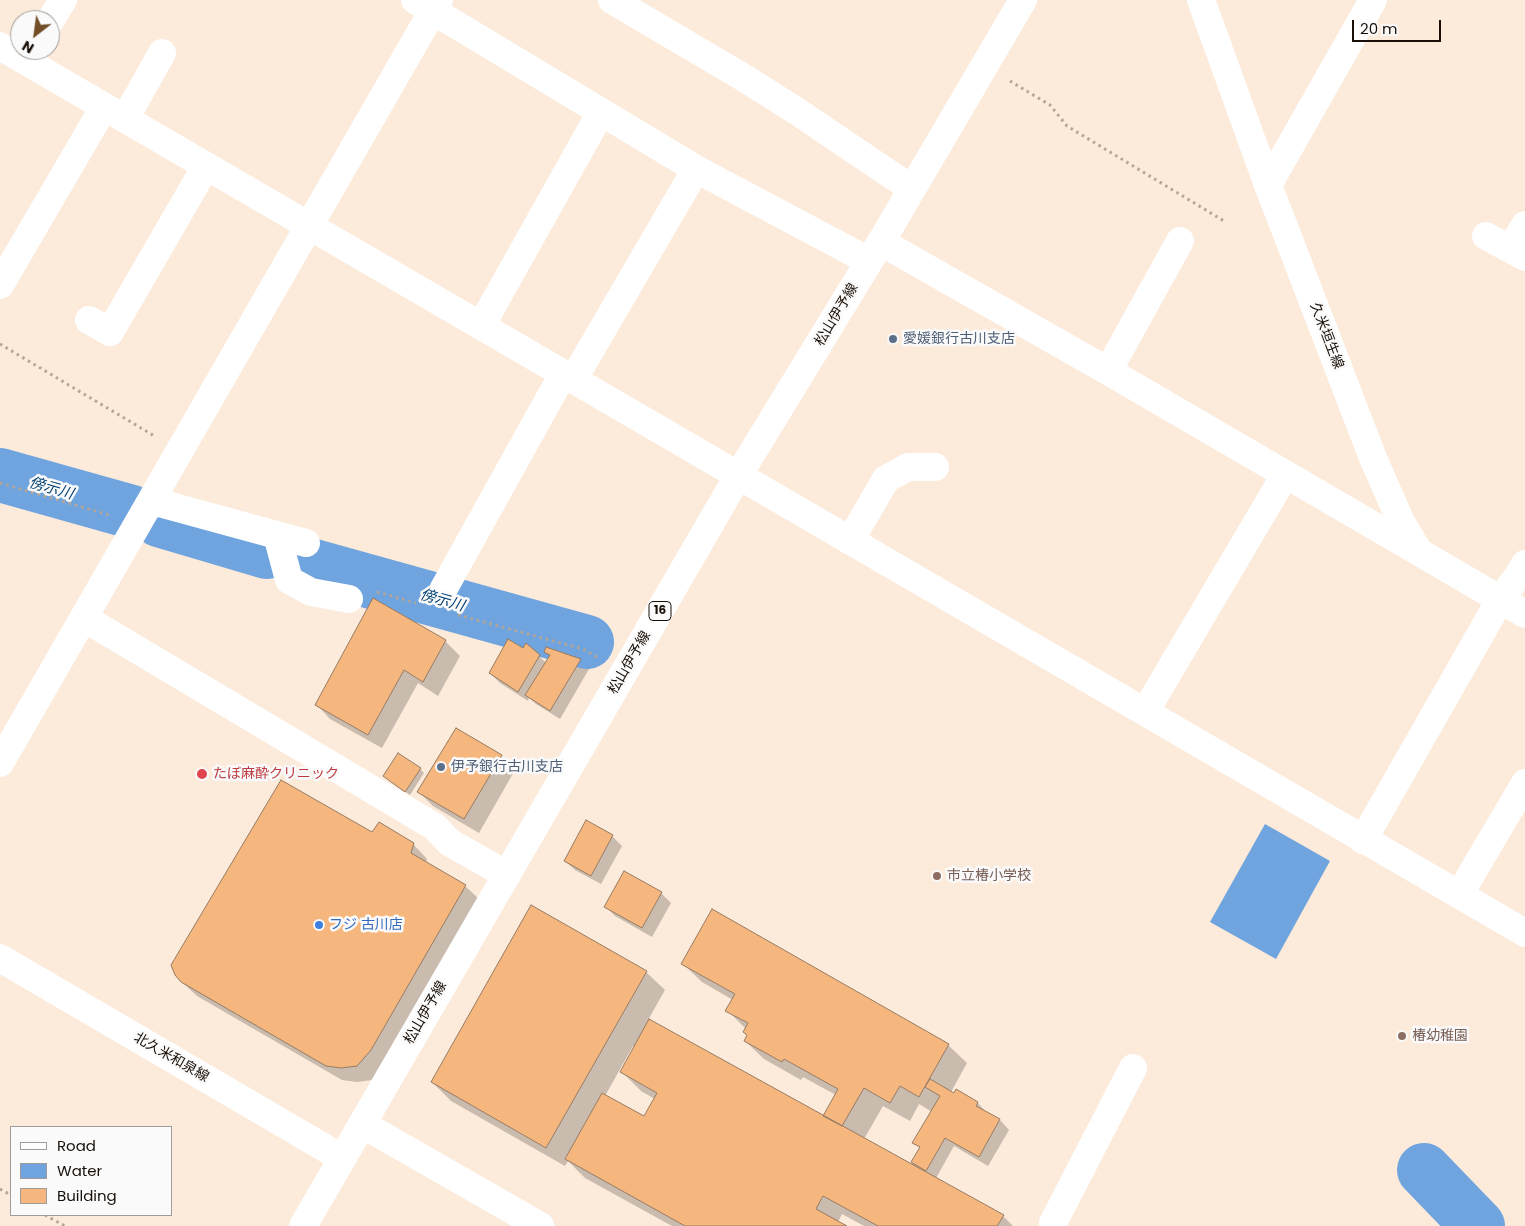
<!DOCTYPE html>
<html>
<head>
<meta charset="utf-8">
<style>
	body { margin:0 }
	#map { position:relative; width:1525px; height:1226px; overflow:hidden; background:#fceada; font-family:Poppins,sans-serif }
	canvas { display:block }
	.legend { position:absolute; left:10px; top:1126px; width:162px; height:90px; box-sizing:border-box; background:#fafafa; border:1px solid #a09c99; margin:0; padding:6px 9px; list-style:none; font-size:15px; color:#190f07 }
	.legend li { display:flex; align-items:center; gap:10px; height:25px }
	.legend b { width:25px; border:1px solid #a09c99 }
	.north { position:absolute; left:10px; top:10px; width:50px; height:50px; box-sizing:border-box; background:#fafafa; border:1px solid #a09c99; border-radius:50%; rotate:210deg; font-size:14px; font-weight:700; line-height:20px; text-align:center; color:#190f07 }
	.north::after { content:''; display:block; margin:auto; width:18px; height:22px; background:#714e27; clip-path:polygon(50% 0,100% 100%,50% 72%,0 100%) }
	.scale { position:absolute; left:1352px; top:20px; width:89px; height:22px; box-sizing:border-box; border:2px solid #190f07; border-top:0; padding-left:6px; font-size:15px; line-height:18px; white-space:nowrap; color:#190f07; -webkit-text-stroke:4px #fafafa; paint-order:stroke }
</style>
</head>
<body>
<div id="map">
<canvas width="1525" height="1226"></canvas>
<ul class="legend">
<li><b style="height:6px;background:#fff"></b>Road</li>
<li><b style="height:14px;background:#6fa4df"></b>Water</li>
<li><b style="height:14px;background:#f6b77e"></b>Building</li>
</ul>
<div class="north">N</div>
<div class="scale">20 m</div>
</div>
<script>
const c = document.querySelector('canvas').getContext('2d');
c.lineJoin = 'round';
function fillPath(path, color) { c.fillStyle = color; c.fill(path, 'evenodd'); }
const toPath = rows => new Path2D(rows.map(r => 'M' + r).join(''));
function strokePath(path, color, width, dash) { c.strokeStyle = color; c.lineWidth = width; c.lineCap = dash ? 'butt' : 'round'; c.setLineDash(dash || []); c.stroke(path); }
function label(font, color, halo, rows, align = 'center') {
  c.font = font + ' Poppins,"Noto Sans JP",sans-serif'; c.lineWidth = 5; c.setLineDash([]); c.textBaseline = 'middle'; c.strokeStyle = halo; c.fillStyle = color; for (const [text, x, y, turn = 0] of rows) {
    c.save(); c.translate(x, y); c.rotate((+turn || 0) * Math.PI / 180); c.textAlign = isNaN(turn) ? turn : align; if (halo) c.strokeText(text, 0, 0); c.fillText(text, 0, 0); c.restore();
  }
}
const water = toPath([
	[1265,824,1330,861,1276,959,1210,922]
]);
const shadow = toPath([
	[373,600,445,641,460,656,438,696,418,683,382,748,330,719,316,704],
	[546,652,580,660,589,669,560,719,536,704,529,698,528,701,500,683,490,673,539,656,546,663,550,656],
	[501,756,515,770,479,833,433,806,419,792],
	[420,769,424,773,410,795,389,780],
	[587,822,612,836,622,846,601,884,575,870,565,861],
	[372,834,413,844,427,859,426,863,465,886,480,900,385,1064,372,1080,357,1082,342,1080,197,996,182,982],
	[661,893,671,903,652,937,615,916,606,907],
	[683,964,948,1045,967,1063,951,1092,978,1103,987,1113,1000,1120,1009,1130,988,1166,954,1146,936,1178,1003,1216,1013,1226,864,1226,842,1214,838,1222,845,1226,672,1226,585,1178,568,1161,565,1166,451,1101,432,1082,646,972,665,990,648,1020,823,1117,836,1095,803,1077,801,1080,764,1059,745,1041,748,1036,746,1029,727,1010,733,1000,702,982],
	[633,1046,636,1047,622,1072,641,1091,655,1099,644,1118,605,1096],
	[919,1104,932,1112,914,1142,920,1148,912,1164,864,1139,883,1106,910,1121]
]);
const river = toPath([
	[0,475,132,512],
	[159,520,267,552],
	[296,561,587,642],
	[1424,1170,1478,1226]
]);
const building = toPath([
	[373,598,446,640,423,682,404,670,368,735,315,705,373,598],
	[508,639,523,648,526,643,540,655,518,692,489,673,508,639],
	[546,647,581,659,550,711,525,695,550,655,544,652,546,647],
	[456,728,502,755,464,819,417,792,456,728],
	[398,753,421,768,405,792,383,776,398,753],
	[281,780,372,832,379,822,414,843,411,853,466,885,371,1050,357,1066,341,1068,326,1066,181,982,175,975,171,965,281,780],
	[586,820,613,835,591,876,564,861,586,820],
	[624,871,662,892,642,928,604,907,624,871],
	[531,905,647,971,546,1148,431,1082,531,905],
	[712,909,949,1044,919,1097,900,1086,890,1103,864,1088,842,1126,823,1116,838,1089,784,1059,782,1062,744,1041,747,1035,743,1032,748,1023,725,1011,735,994,681,964,712,909],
	[649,1019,1004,1215,997,1226,878,1226,823,1196,816,1209,847,1226,685,1226,565,1159,602,1093,644,1116,657,1093,620,1072,649,1019],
	[930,1079,954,1093,956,1089,978,1102,976,1106,1000,1119,979,1157,945,1138,926,1171,911,1162,920,1147,912,1143,940,1096,925,1087,930,1079]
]);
const path = toPath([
	[1010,81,1050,105,1067,126,1224,221],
	[0,344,156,437],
	[0,483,109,515],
	[377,592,416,603],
	[458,615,583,649,600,659],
	[0,1189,11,1195],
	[45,1215,65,1226]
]);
const street = toPath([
	[415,0,696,169,869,261],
	[612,0,746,79,798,112,912,189],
	[50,21,63,0],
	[0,46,1525,933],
	[125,119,162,53],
	[1268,185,1373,0],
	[1486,236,1525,257],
	[881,242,1108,371,1419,552],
	[1511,249,1525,225],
	[0,285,104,107],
	[89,320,110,332,206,166],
	[481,326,601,112],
	[1108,371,1180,241],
	[573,380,696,169],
	[152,501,306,543],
	[277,535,289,580,311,592,349,599],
	[850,541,886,479,908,467,935,467],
	[443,590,563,374],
	[84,618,435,827,449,842,507,875],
	[1145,712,1285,475],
	[0,763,439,0],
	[1363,840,1500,600,1518,576,1525,564],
	[1459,895,1525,783],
	[362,1124,540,1226],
	[1053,1223,1133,1068]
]);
const secondary = toPath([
	[1201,0,1268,185,1373,458,1401,522,1419,552,1525,614],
	[0,958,342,1158]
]);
const primary = toPath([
	[303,1226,738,476,881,242,1023,0]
]);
const markers = [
	[893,339,5,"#5c6f8a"],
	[441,767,5,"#5c6f8a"],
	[202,774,6,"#e0444e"],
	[937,876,5,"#8d6e63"],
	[319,925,5,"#3f7fe0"],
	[1402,1036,5,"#8d6e63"]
];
const shields = [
	[660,611,22]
];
const shieldNames = [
	["16",660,611]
];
const streetNames = [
	["松山伊予線",837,315,-59],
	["久米垣生線",1326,336,69],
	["松山伊予線",630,663,-60],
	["松山伊予線",426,1013,-60],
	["北久米和泉線",171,1058,30]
];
const serviceNames = [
	["愛媛銀行古川支店",903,339],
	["伊予銀行古川支店",451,767]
];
const healthNames = [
	["たぼ麻酔クリニック",213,774]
];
const educationNames = [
	["市立椿小学校",947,876],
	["椿幼稚園",1412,1036]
];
const shopNames = [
	["フジ 古川店",329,925]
];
const waterNames = [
	["傍示川",51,489,16],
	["傍示川",442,601,16]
];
fillPath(water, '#6fa4df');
fillPath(shadow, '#0003');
strokePath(river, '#6fa4df', 54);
fillPath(building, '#f6b77e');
strokePath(building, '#967b63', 1);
strokePath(path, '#b4a597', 3, [2.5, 4]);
strokePath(street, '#fff', 28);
strokePath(secondary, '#fff', 28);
strokePath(primary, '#fff', 28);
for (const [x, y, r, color] of markers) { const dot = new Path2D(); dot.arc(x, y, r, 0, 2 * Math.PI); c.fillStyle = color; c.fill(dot); strokePath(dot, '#fafafa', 2); }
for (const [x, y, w] of shields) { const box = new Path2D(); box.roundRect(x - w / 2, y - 9.5, w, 19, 4); c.fillStyle = '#fafafa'; c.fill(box); strokePath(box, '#190f07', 1); }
label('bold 12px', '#190f07', null, shieldNames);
label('14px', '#190f07', '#fafafa', streetNames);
label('14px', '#4e5e75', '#fafafa', serviceNames, 'left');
label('14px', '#be3a42', '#fafafa', healthNames, 'left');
label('14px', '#785e54', '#fafafa', educationNames, 'left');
label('14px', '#366cbe', '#fafafa', shopNames, 'left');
label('italic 15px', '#024074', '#fafafa', waterNames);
</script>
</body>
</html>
